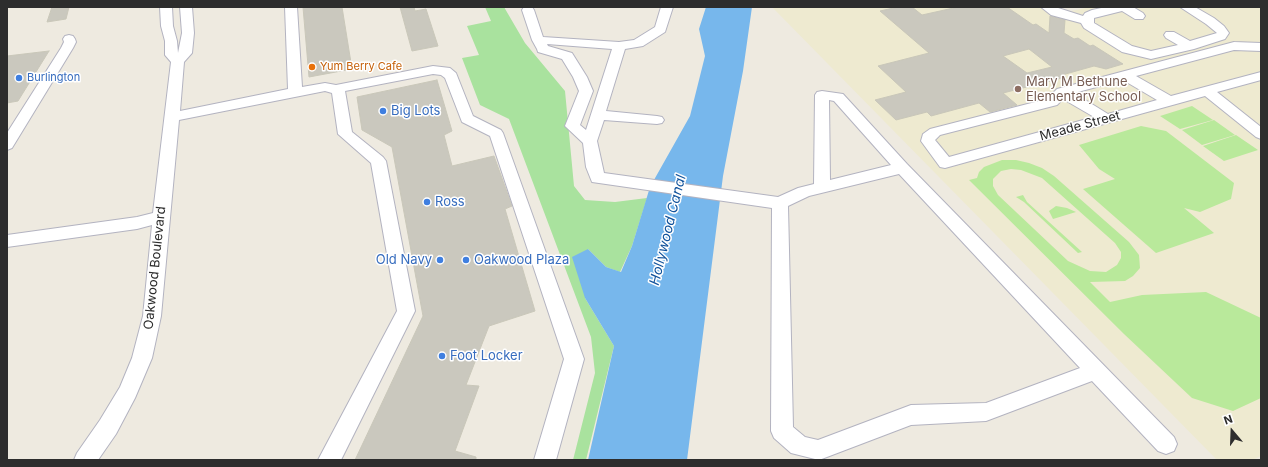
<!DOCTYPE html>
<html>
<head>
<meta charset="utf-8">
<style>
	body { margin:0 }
	#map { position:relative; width:1268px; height:467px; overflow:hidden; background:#eeeae0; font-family:Inter,sans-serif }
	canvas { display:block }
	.frame { position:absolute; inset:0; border:8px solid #2d2d2d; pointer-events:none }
	.north { position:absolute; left:1212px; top:411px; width:40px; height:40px; -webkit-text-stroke:3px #fff; paint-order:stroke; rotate:341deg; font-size:11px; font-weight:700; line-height:16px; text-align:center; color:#2d2d2d }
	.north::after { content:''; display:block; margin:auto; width:14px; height:18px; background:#2d2d2d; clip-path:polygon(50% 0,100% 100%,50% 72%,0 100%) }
</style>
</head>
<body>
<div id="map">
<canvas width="1268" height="467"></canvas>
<div class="frame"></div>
<div class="north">N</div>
</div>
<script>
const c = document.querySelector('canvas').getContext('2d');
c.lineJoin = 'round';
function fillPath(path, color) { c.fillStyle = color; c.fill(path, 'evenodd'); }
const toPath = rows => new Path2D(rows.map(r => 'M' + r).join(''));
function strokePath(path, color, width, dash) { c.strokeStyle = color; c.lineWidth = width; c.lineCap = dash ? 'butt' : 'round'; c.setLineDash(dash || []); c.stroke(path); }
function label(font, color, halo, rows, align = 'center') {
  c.font = font + ' Inter,sans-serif'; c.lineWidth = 3; c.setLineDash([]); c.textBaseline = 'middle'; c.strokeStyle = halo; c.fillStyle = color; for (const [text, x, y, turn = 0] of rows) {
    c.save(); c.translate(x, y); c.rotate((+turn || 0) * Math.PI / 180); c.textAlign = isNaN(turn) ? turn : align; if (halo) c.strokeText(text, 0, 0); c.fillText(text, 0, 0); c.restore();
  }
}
const education = toPath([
	[772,7,1059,7,1067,12,1090,7,1261,7,1261,456,1252,460,1217,460]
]);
const green = toPath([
	[485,7,504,7,525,43,565,91,574,186,585,200,615,202,647,198,632,246,620,272,606,267,588,249,585,298,614,346,586,460,573,460,595,373,591,337,509,119,480,105,462,58,479,55,467,26,491,21]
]);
const pitch = toPath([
	[1192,106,1213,120,1180,129,1160,116],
	[1214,120,1235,135,1202,145,1182,130],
	[1141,126,1166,131,1234,183,1231,199,1200,212,1184,208,1214,233,1156,253,1083,189,1115,179,1099,169,1079,145],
	[1236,135,1258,150,1224,161,1203,146],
	[1002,160,1016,160,1029,163,1042,168,1054,176,1129,242,1139,255,1140,268,1133,276,1125,281,1090,282,1110,302,1142,295,1206,292,1261,318,1261,398,1233,411,1192,398,1124,334,969,180,977,178,979,172,984,167],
	[1011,169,1021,170,1042,178,1115,243,1121,252,1121,258,1117,265,1106,272,1090,271,1068,261,998,195,993,186,993,179,1001,171],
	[1023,195,1027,202,1082,252,1078,253,1024,202,1016,197],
	[1056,206,1067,208,1076,212,1053,219,1049,211]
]);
const water = toPath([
	[706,7,752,7,743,71,723,176,687,460,588,460,614,346,585,298,572,257,588,249,606,267,621,272,632,246,650,187,690,116,705,56,699,29]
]);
const building = toPath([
	[52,7,69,7,66,19,47,22,52,7],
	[303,7,342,7,352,69,309,77,303,7],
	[400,7,414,7,415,11,426,9,438,46,412,51,400,7],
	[898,7,912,7,922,15,958,7,1007,7,1033,25,1036,24,1049,33,1050,16,1065,20,1064,33,1074,39,1078,38,1090,46,1093,45,1123,64,1106,69,1094,66,1062,75,1066,77,1003,93,1017,105,990,112,979,103,931,116,927,112,896,120,875,100,906,92,878,66,929,53,880,11,898,7],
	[1029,49,1052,67,1027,73,1003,56,1029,49],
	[49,51,18,101,7,103,7,56,49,51],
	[437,80,452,131,444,135,452,166,494,156,512,206,505,209,535,311,489,326,466,385,479,386,455,451,476,457,476,460,355,460,423,316,392,147,362,130,357,97,437,80]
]);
const minor = toPath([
	[160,7,172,7,173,26,177,41,178,53,182,33,180,7,192,7,194,33,192,53,184,62,180,111,288,89,285,7,297,7,302,87,325,83,336,85,433,66,450,68,456,73,473,116,501,130,503,133,584,359,556,460,534,460,564,359,490,136,462,122,445,78,441,75,433,74,345,91,352,132,383,157,386,161,415,311,341,460,318,460,397,311,371,163,338,134,332,93,325,91,179,120,161,316,152,358,135,398,116,434,98,460,74,460,77,453,100,420,120,387,132,358,143,316,152,225,137,229,7,247,7,235,137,217,153,213,171,62,165,55,165,41,161,26,160,7],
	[524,7,532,7,534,10,543,37,619,42,634,40,655,27,661,7,673,7,665,32,643,46,625,49,606,111,657,116,662,117,664,120,662,123,657,124,604,120,597,141,604,173,778,197,798,188,814,184,815,95,817,92,822,91,843,94,907,164,1174,437,1177,444,1174,451,1166,454,1158,451,1092,381,986,421,911,425,819,460,791,453,774,438,771,431,772,208,592,182,586,167,583,143,565,126,579,91,573,77,562,59,538,52,537,49,532,40,522,10,524,7],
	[547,44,612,49,586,130,580,125,593,91,587,77,572,53,548,46,547,44],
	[829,100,834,101,891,165,830,180,829,100],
	[899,174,1080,368,986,403,911,405,818,440,805,437,793,427,788,206,809,196,899,174],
	[1041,7,1055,7,1083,16,1085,13,1092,10,1106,7,1133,7,1143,13,1145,16,1143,19,1135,19,1122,11,1094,18,1094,23,1132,46,1151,51,1178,45,1166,38,1164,35,1166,32,1174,32,1190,41,1217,33,1206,24,1180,7,1195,7,1214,18,1224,26,1229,33,1225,39,1194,49,1151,59,1122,52,1084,28,1081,23,1051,15,1041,7],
	[69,35,73,36,75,39,76,42,73,48,12,148,7,150,7,133,61,48,64,42,63,39,65,36,69,35],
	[1234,42,1261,43,1261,51,1234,50,1136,76,1171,96,1261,72,1261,80,1217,92,1261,127,1261,139,1256,137,1205,96,945,168,940,167,921,141,923,134,930,129,1047,99,1057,89,1234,42],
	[1123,80,1157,100,1108,114,1074,93,1123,80],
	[1063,99,1094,117,949,157,935,140,940,135,1057,105,1063,99]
]);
const markers = [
	[312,67,4,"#e8710a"],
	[19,78,4,"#3f7fe0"],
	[1018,89,4,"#8d6e63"],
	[383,111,4,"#3f7fe0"],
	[427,202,4,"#3f7fe0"],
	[440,260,4,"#3f7fe0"],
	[466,260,4,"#3f7fe0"],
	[442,356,4,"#3f7fe0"]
];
const farFoodnames = [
	["Yum Berry Cafe",320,67]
];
const farShopnames = [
	["Burlington",27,78]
];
const educationNames = [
	["Mary M Bethune",1026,82],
	["Elementary School",1026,97]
];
const shopNames = [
	["Big Lots",391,111],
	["Ross",435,202],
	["Old Navy",432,260,"right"],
	["Oakwood Plaza",474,260],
	["Foot Locker",450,356]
];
const streetNames = [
	["Meade Street",1080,126,-15],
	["Oakwood Boulevard",155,268,-84]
];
const waterNames = [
	["Hollywood Canal",668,230,-76]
];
fillPath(education, '#eeead0');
fillPath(green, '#a9e29e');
fillPath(pitch, '#b9e99b');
fillPath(water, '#77b7ec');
fillPath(building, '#cac8be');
strokePath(building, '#c9c7b9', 1);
strokePath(minor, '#b3b3c0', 2);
fillPath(minor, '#fff');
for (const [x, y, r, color] of markers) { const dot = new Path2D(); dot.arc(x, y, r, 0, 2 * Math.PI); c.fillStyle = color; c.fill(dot); strokePath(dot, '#fff', 1.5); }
label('11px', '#c56008', '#fff', farFoodnames, 'left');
label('11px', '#366cbe', '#fff', farShopnames, 'left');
label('13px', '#785e54', '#fff', educationNames, 'left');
label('13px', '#366cbe', '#fff', shopNames, 'left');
label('13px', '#2d2d2d', '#fff', streetNames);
label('italic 14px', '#11539c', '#fff', waterNames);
</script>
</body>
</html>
